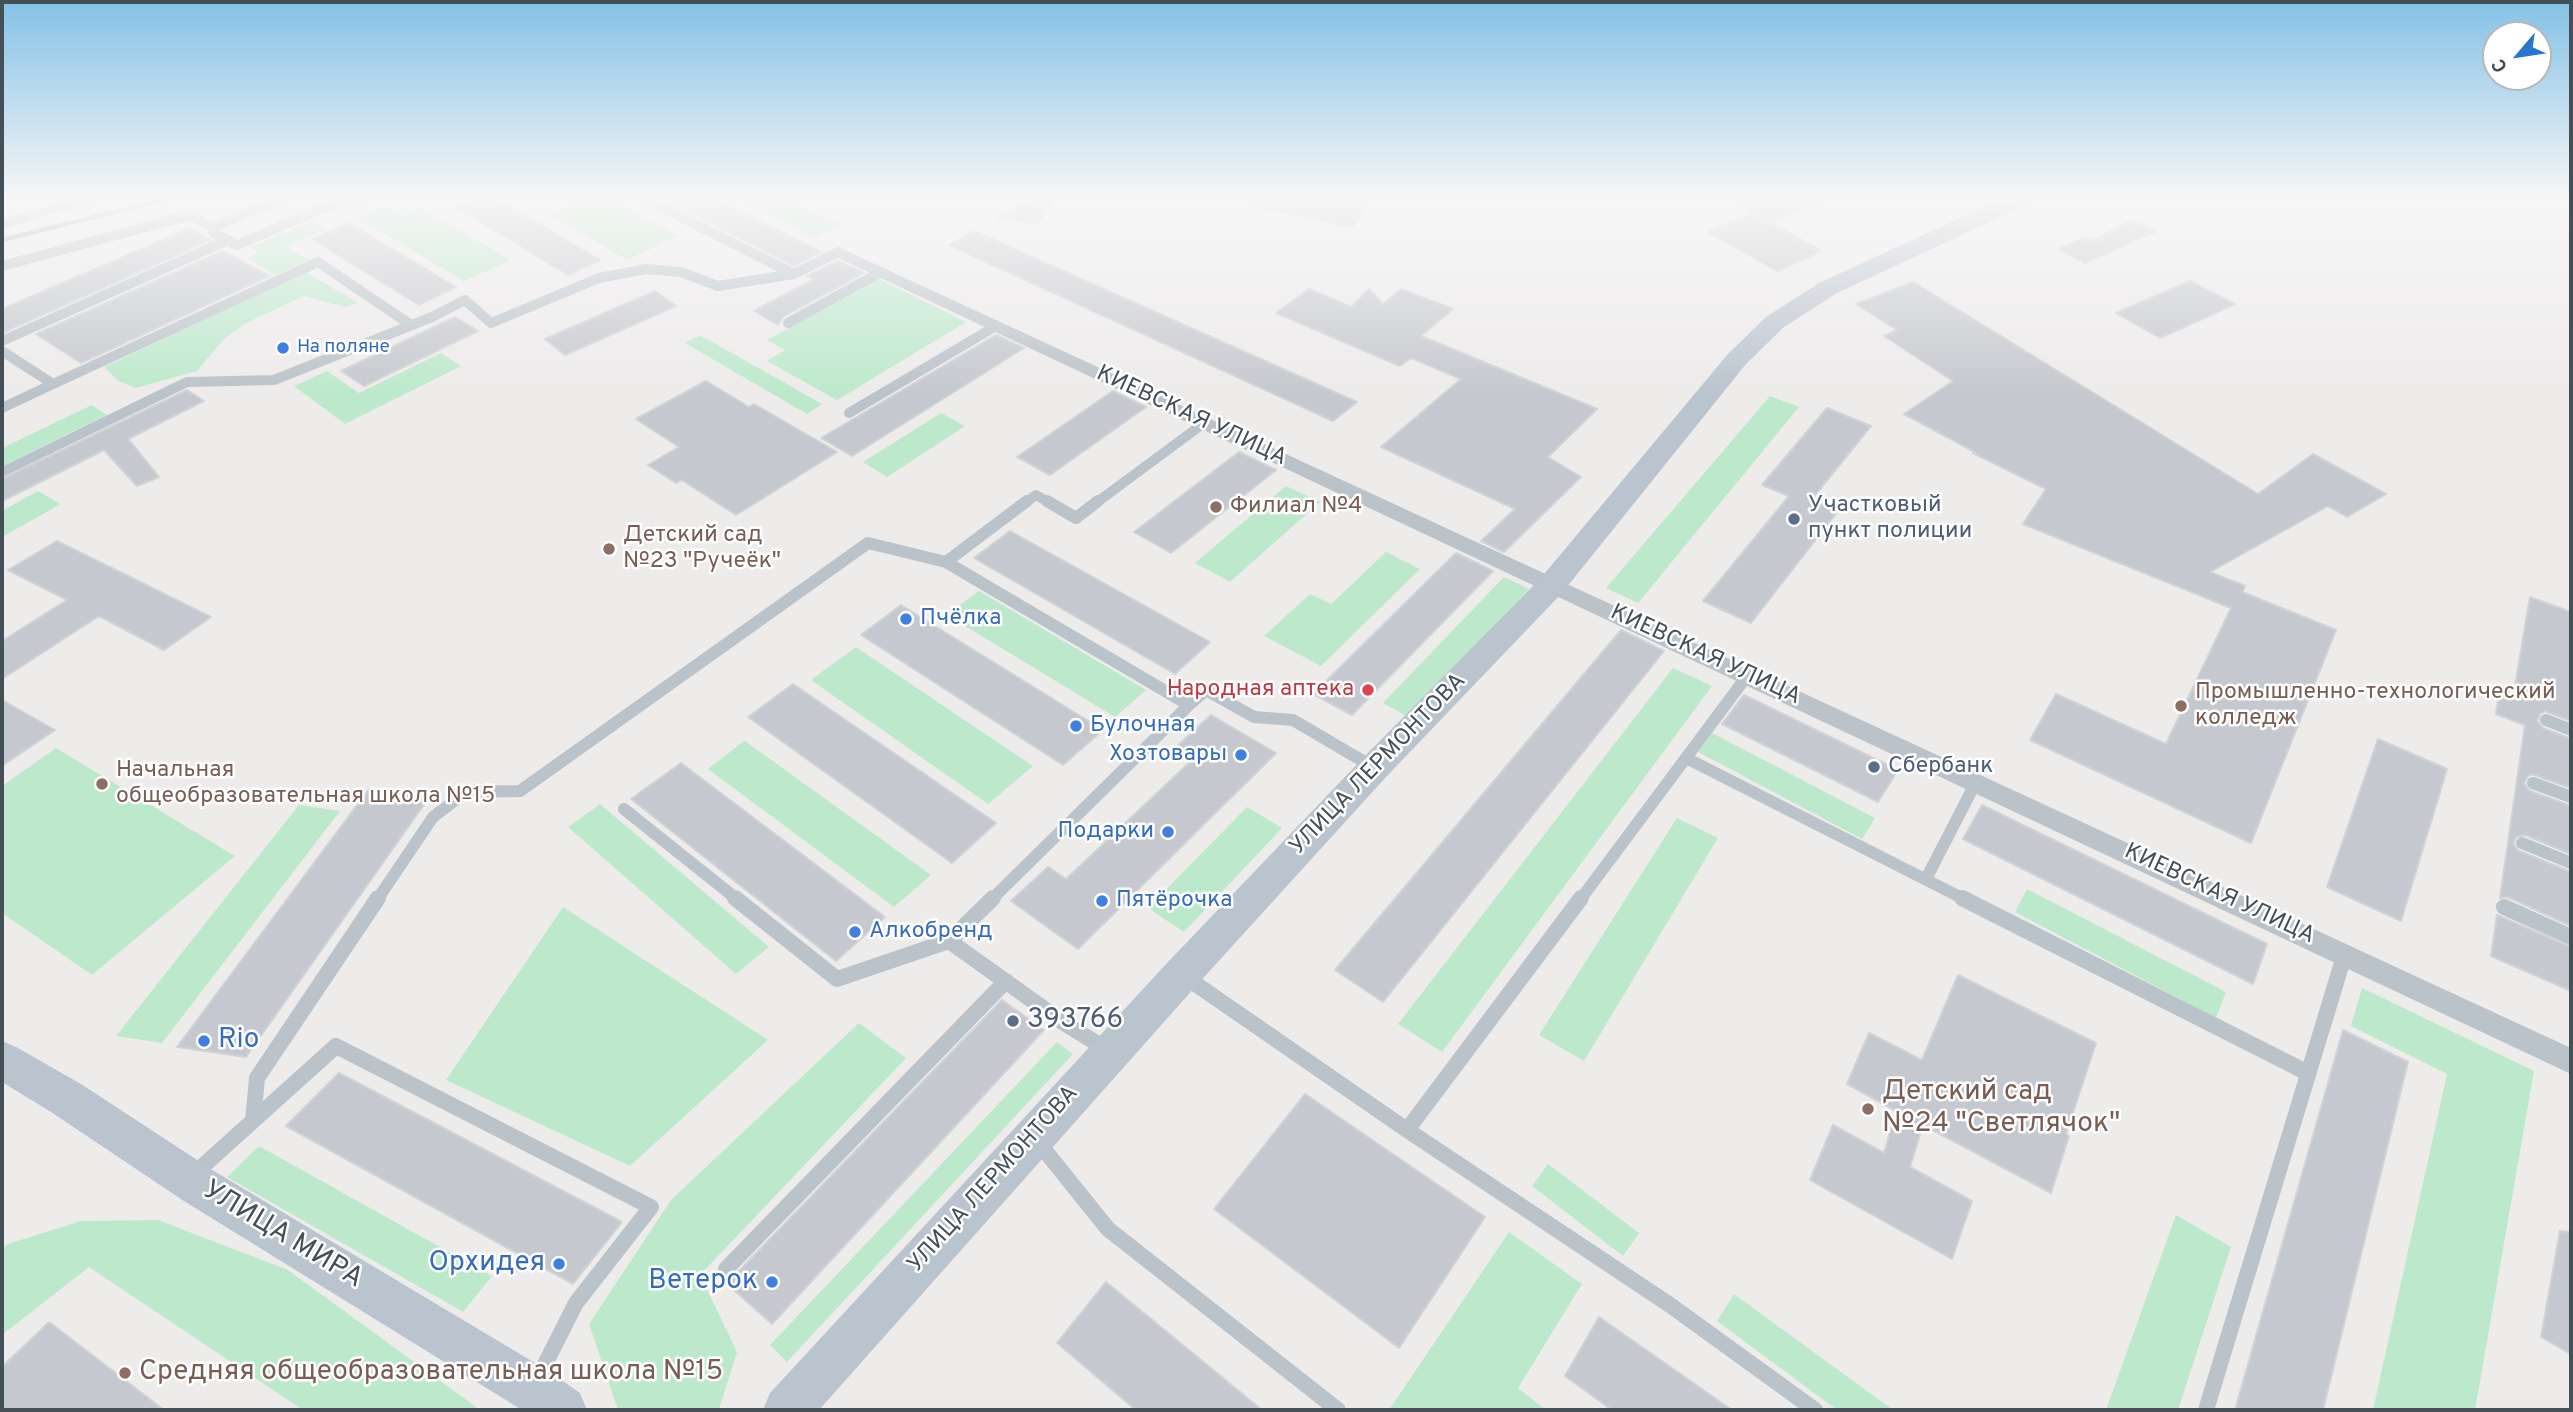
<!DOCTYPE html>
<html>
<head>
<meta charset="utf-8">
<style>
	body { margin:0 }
	#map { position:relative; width:2573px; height:1412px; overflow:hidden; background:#eeebeb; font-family:Overpass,sans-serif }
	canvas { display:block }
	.frame { position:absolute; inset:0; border:4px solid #454f56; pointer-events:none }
	.north { position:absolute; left:2482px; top:21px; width:70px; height:70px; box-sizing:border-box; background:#fff; border:2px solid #b5b9bb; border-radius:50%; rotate:241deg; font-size:19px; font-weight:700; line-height:28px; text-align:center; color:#454f56 }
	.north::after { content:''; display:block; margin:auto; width:24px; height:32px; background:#2977ca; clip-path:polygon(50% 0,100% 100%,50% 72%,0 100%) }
</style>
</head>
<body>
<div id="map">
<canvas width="2573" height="1412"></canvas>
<div class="frame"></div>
<div class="north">С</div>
</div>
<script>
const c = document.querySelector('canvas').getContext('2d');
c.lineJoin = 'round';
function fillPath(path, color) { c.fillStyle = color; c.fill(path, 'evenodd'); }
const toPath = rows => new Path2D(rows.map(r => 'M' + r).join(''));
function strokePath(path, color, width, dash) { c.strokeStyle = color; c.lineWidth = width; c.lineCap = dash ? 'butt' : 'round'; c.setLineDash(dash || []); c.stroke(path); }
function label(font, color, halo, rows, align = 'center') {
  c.font = font + ' Overpass,sans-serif'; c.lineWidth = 5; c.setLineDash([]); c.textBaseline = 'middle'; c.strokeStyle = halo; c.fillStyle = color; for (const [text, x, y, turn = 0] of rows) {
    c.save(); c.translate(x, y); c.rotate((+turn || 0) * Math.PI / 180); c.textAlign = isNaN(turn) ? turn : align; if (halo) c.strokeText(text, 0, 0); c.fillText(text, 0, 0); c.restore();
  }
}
const green = toPath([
	[587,196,605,196,678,236,627,260,547,214],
	[745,196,782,196,840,224,814,238,736,200],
	[386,206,402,216,420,208,511,260,464,281,358,218],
	[312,221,327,229,286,247,309,260,275,275,247,258,259,253,250,247],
	[306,272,358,303,345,307,304,296,246,323,224,339,197,371,136,388,118,381,104,367],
	[879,279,966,322,837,400,767,361,785,350,767,340],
	[700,335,822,404,807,414,685,343],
	[441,353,461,366,345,424,294,386,327,371,359,393],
	[1770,396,1799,407,1638,603,1606,588],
	[92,405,107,415,2,466,2,448],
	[941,413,965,426,887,477,863,462],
	[1286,486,1320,502,1230,582,1195,563],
	[38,491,61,504,2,537,2,511],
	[1386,552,1420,569,1321,666,1264,636,1310,594,1331,604],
	[1504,577,1529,589,1408,717,1383,703],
	[979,591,1146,690,1115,717,947,615],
	[856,647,1033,766,988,804,811,680],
	[1673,668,1712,686,1442,1052,1398,1024],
	[1712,733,1875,818,1862,839,1698,752],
	[744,741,745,741,931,875,894,907,708,769],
	[56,748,235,856,92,975,2,913,2,786],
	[600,804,769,947,736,974,568,827],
	[299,805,340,811,162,1043,116,1036],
	[1247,807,1282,828,1184,932,1148,908],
	[1677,818,1718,838,1584,1061,1539,1035],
	[2027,889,2226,992,2216,1018,2015,912],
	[563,907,768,1040,630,1166,446,1080],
	[2362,988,2534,1071,2475,1410,2373,1410,2447,1074,2351,1026],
	[859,1023,906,1058,700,1275,737,1352,719,1409,618,1410,589,1324,671,1200],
	[1057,1042,1073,1054,787,1362,770,1345],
	[259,1146,492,1276,463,1312,227,1177],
	[1548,1164,1639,1233,1623,1256,1532,1186],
	[2176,1215,2231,1247,2178,1410,2106,1410],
	[158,1220,288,1270,480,1410,303,1410,89,1267,2,1335,2,1249,8,1244,81,1221],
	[1509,1232,1582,1284,1518,1388,1546,1410,1389,1410],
	[1734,1294,1893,1410,1837,1410,1717,1321]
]);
const building = toPath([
	[483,196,492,196,600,260,568,275,456,207,483,196],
	[656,196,710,196,821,252,794,266,656,196],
	[1035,196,1057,196,1037,224,996,218,1035,196],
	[1250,196,1374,196,1352,227,1249,206,1250,196],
	[1722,196,1833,196,1771,223,1722,196],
	[1752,213,1822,251,1777,271,1708,232,1752,213],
	[2131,220,2157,231,2085,263,2058,249,2086,237,2093,241,2131,220],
	[349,223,456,287,419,305,312,239,349,223],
	[190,228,211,240,2,333,2,309,190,228],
	[974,231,1115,294,1357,402,1333,421,949,245,974,231],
	[223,251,269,276,81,363,36,334,223,251],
	[838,261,864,273,784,316,778,325,754,311,814,279,807,276,838,261],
	[2190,281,2235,304,2160,338,2116,313,2190,281],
	[1913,282,2258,494,2313,454,2386,494,2347,517,2328,506,2210,572,2245,586,2242,592,2336,630,2251,843,2030,740,2056,694,2166,744,2231,608,2023,524,2046,489,1973,453,1975,452,1904,414,1953,381,1884,336,1897,330,1856,304,1913,282],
	[1309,289,1351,307,1369,289,1383,304,1401,289,1453,309,1421,336,1597,409,1548,457,1581,477,1504,552,1481,541,1515,509,1381,447,1461,379,1411,358,1400,366,1276,313,1309,289],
	[655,291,676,306,565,355,545,339,655,291],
	[455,317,478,331,364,386,341,371,455,317],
	[996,335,1024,348,852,456,821,438,996,335],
	[706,381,749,407,754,404,837,452,736,515,682,480,676,483,648,465,679,447,636,419,706,381],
	[187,390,204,401,128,439,159,477,137,486,104,450,2,501,2,479,187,390],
	[1113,391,1146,407,1050,475,1017,457,1113,391],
	[1827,408,1871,426,1811,500,1838,511,1751,623,1703,601,1789,496,1762,485,1827,408],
	[1239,452,1276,470,1171,553,1134,532,1239,452],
	[1010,531,1210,642,1175,674,974,558,1010,531],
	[57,541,211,617,164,650,99,616,2,679,2,641,67,600,8,570,57,541],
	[1456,553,1493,571,1352,715,1313,694,1456,553],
	[2530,597,2571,612,2571,721,2545,711,2540,714,2537,721,2543,728,2571,739,2571,788,2532,774,2527,777,2524,784,2530,791,2571,806,2571,854,2525,835,2516,837,2513,844,2519,851,2571,872,2571,926,2508,897,2500,898,2525,725,2496,714,2500,687,2514,692,2530,597],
	[901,605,1103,730,1063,765,861,635,901,605],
	[1621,630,1664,651,1383,1002,1335,970,1621,630],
	[793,684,996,823,952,863,748,717,793,684],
	[1744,695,1898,770,1878,802,1722,724,1744,695],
	[2,700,55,730,2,766,2,700],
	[1211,715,1276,753,1078,949,1011,901,1048,867,1066,879,1193,759,1175,748,1211,715],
	[2378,739,2447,769,2401,921,2327,887,2378,739],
	[681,763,885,917,836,961,631,799,681,763],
	[369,789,430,796,246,1057,177,1047,369,789],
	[1982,805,2267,944,2253,984,1963,839,1982,805],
	[2497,915,2571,947,2571,991,2491,956,2497,915],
	[1958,975,2096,1043,2066,1134,2069,1136,2051,1193,1923,1125,1910,1167,1972,1201,1952,1259,1810,1180,1833,1125,1884,1153,1896,1111,1847,1084,1869,1033,1922,1060,1958,975],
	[1002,1000,1044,1030,772,1324,725,1282,734,1276,1002,1000],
	[2343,1030,2408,1062,2323,1410,2235,1410,2343,1030],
	[339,1073,622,1222,573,1284,286,1126,339,1073],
	[1305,1094,1485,1217,1399,1348,1214,1209,1305,1094],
	[2560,1231,2571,1232,2571,1354,2541,1337,2560,1231],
	[1106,1282,1262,1410,1136,1410,1057,1343,1106,1282],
	[1599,1317,1732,1410,1612,1410,1565,1376,1599,1317],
	[49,1322,164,1410,2,1410,2,1367,49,1322]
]);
const laneFar2 = toPath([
	[649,201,794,274],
	[52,209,99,196],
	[213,227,288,196],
	[2,266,190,215,213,227,214,233,237,245,345,199,383,196],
	[788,323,881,272],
	[2,341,228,240],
	[2,351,53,384,2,408],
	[53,384,318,262,411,325],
	[849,413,996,326],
	[2,472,187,382,274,380,432,317,465,300,491,323,599,278,646,269,681,272,718,286,794,274,838,252],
	[1025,503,1036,495,1050,503],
	[1096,503,1204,423]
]);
const laneFar1 = toPath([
	[1047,501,1076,518,1098,501],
	[1189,705,1206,690,1254,717,1293,720,1373,767],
	[2546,720,2571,730],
	[1686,758,1966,900],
	[2533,783,2571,797],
	[624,809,738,900],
	[2522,843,2571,863],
	[1926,879,1976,782],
	[377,900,433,817,466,792,520,791,868,543,946,562],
	[991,900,1189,705,946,562,1027,501],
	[1580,900,1747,676]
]);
const lane = toPath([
	[735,898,837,979,949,941],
	[993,898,949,941,1064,1023,1106,1049],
	[1962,898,2308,1073],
	[2504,907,2571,937],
	[1184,976,1407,1130,1670,1305,1815,1410],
	[253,1121,257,1078,378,898],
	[1407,1130,1581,898],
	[1038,1142,1108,1229,1338,1410],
	[194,1174,336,1046,651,1207,576,1303,536,1382],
	[726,1269,1006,981],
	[2206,1410,2345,953]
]);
const street = toPath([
	[60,196,77,196,57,212,2,230,2,220,47,206,60,196],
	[838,247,2571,1048,2571,1074,832,255,830,252,838,247]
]);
const secondary = toPath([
	[2008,196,2038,196,2035,201,1837,293,1784,327,1746,364,1562,593,1386,777,1196,986,819,1410,763,1410,770,1393,1168,962,1362,759,1540,579,1728,354,1766,317,1819,283,2008,196],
	[2,1041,16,1047,81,1084,214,1171,550,1372,580,1393,587,1410,522,1410,184,1201,51,1112,2,1082,2,1041]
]);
const rail = toPath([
	[2,240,178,196]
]);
const markers = [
	[283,348,7,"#3f7fe0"],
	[1216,507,7,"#8d6e63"],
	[1794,519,7,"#5c6f8a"],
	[609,549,7,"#8d6e63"],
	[906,619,7,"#3f7fe0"],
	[1368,690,7,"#e0444e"],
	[2181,706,7,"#8d6e63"],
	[1076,726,7,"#3f7fe0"],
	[1241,755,7,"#3f7fe0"],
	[1874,767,7,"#5c6f8a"],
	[102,784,7,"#8d6e63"],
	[1168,832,7,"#3f7fe0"],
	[1102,901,7,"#3f7fe0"],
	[855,932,7,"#3f7fe0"],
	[1013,1021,7,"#5c6f8a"],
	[204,1041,7,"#3f7fe0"],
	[1868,1109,7,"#8d6e63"],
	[559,1264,7,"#3f7fe0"],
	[772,1282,7,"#3f7fe0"],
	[125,1373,7,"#8d6e63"]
];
const farShopnames = [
	["На поляне",297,348]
];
const streetNames = [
	["КИЕВСКАЯ УЛИЦА",1191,417,25],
	["КИЕВСКАЯ УЛИЦА",1705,656,25],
	["УЛИЦА ЛЕРМОНТОВА",1379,765,-46],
	["КИЕВСКАЯ УЛИЦА",2219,895,25],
	["УЛИЦА ЛЕРМОНТОВА",994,1180,-48]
];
const serviceNames = [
	["Участковый",1808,506],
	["пункт полиции",1808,532],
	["Сбербанк",1888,767]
];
const educationNames = [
	["Филиал №4",1230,507],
	["Детский сад",623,536],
	["№23 \"Ручеёк\"",623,562],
	["Промышленно-технологический",2195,693],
	["колледж",2195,719],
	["Начальная",116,771],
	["общеобразовательная школа №15",116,797]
];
const shopNames = [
	["Пчёлка",920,619],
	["Булочная",1090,726],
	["Хозтовары",1227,755,"right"],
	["Подарки",1154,832,"right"],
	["Пятёрочка",1116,901],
	["Алкобренд",869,932]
];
const healthNames = [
	["Народная аптека",1354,690]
];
const nearServicenames = [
	["393766",1027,1021]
];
const nearShopnames = [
	["Rio",218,1041,"left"],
	["Орхидея",545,1264],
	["Ветерок",758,1282]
];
const nearEducationnames = [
	["Детский сад",1882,1093],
	["№24 \"Светлячок\"",1882,1125],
	["Средняя общеобразовательная школа №15",139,1373]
];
const nearStreetnames = [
	["УЛИЦА МИРА",282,1236,31]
];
fillPath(green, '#bce9cb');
fillPath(building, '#c5c8ce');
strokePath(building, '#cfd2d6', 2);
strokePath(laneFar2, '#bac3c9', 10);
strokePath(laneFar1, '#bac3c9', 12);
strokePath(lane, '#bac3c9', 16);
fillPath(street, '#bac3c9');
fillPath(secondary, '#bac4ce');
strokePath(rail, '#aeb1b5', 4.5);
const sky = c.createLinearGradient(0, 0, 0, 394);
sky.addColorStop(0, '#83c1e6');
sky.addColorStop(0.5, '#f7f6f6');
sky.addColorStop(1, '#f7f6f600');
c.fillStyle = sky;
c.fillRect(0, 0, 2573, 394);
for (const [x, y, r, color] of markers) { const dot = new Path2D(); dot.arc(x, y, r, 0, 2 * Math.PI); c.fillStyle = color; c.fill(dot); strokePath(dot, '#fff', 2.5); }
label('19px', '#366cbe', '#fff', farShopnames, 'left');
label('23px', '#454f56', '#fff', streetNames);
label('23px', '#4e5e75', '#fff', serviceNames, 'left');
label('23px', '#785e54', '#fff', educationNames, 'left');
label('23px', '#366cbe', '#fff', shopNames, 'left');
label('23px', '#be3a42', '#fff', healthNames, 'right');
label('28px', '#4e5e75', '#fff', nearServicenames, 'left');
label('28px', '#366cbe', '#fff', nearShopnames, 'right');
label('28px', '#785e54', '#fff', nearEducationnames, 'left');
label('28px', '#454f56', '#fff', nearStreetnames);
</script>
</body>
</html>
